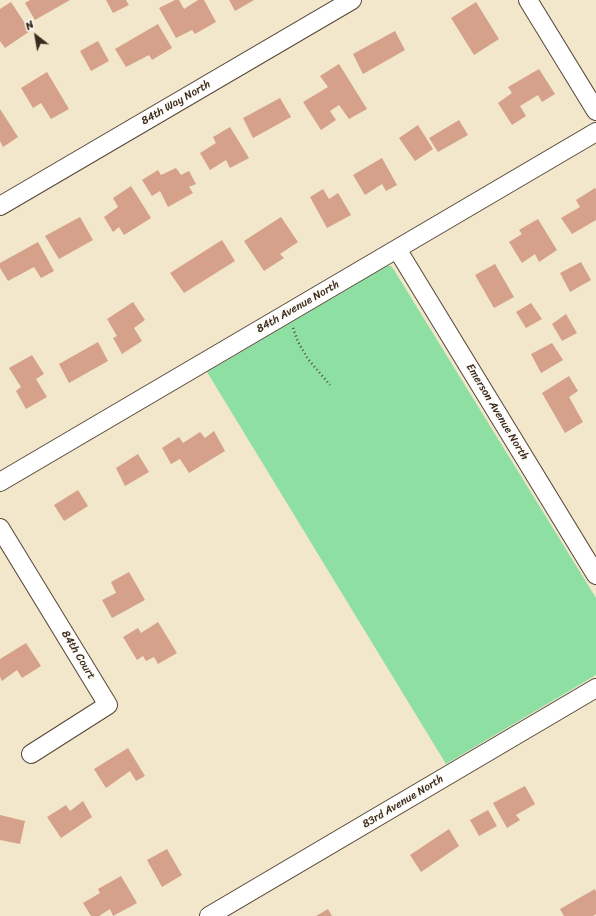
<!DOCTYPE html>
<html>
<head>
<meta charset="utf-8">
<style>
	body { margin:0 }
	#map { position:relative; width:596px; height:916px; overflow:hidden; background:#f2e6cb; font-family:Sriracha,sans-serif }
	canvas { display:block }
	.north { position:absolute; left:16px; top:16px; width:40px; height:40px; -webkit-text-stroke:3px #fdfcf7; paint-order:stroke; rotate:329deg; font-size:11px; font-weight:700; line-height:16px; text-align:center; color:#3b2a1e }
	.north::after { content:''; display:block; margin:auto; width:14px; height:18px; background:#3b2a1e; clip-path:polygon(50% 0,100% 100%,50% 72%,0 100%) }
</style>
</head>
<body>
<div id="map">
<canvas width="596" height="916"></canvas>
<div class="north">N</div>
</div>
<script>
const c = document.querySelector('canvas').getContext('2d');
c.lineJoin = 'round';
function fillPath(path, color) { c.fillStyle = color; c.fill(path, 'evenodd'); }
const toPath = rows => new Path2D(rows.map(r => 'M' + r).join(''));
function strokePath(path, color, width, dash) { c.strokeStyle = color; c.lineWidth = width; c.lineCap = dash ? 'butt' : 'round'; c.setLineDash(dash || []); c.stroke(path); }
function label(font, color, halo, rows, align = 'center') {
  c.font = font + ' Sriracha,sans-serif'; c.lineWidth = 3.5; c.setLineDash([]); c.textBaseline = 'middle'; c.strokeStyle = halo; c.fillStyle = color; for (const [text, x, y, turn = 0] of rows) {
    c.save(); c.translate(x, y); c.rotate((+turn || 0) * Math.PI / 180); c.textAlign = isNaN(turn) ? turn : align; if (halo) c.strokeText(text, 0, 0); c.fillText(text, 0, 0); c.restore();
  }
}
const green = toPath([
	[387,266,391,266,394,270,596,598,596,675,446,764,207,372]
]);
const building = toPath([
	[30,0,70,0,35,20,25,3],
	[106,0,126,0,129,5,113,13],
	[175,0,179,0,184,9,198,0,204,0,216,22,195,34,192,30,176,38,159,8],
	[229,0,254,0,235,11],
	[11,2,30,31,5,48,0,41,0,9],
	[476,2,499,39,474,55,451,18],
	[158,24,172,48,152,60,149,55,126,67,115,49],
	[395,31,405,50,363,74,353,54],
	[98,41,109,61,91,71,80,51],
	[339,64,367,109,349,119,339,105,330,111,336,120,321,130,303,102,328,87,320,76],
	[539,69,555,94,542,102,538,95,520,106,526,116,512,125,498,103,512,93,508,87],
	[47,72,69,109,51,119,41,103,33,108,21,88],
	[280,98,291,117,253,138,243,118],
	[0,109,18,137,3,147,0,141],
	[459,120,468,135,438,152,429,138],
	[418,125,433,149,415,161,399,138],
	[230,127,249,158,230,168,226,160,210,170,200,153,216,143,213,137],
	[382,158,397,185,386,191,382,184,365,195,353,175],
	[176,168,181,175,189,171,196,184,189,187,193,193,168,207,160,191,152,196,142,180,158,170,161,175],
	[131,186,151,218,124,235,119,227,113,232,104,217,118,207,113,198],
	[595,188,596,190,596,220,572,234,561,218,580,207,576,200],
	[323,189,329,199,338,193,351,215,327,228,310,197],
	[80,217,93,240,59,259,45,236],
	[281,217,298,242,280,254,284,258,264,271,244,241],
	[538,219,557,250,539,262,535,254,522,263,509,242,522,234,519,230],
	[222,240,235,261,184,293,170,273],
	[38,242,54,271,41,278,34,267,8,281,0,268,0,263],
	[581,262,591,280,570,292,560,273],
	[495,264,514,297,494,308,475,275],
	[133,302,145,320,134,328,142,341,122,354,113,338,117,336,107,319],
	[531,303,542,319,526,328,516,312],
	[566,314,577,333,562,341,552,324],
	[98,342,108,361,69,383,59,364],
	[552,343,563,360,541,373,531,354],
	[32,355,44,374,36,379,47,397,26,409,16,391,21,387,9,368],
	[569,376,578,391,569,397,583,422,565,433,542,393],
	[214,431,225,451,189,473,180,459,171,464,162,448,179,437,183,443,200,432,205,438],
	[138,454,149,472,125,486,116,468],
	[78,490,88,506,64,521,54,505],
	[129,572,145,600,112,618,102,600,116,593,111,582],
	[158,622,177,653,158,664,154,657,146,661,143,656,137,660,123,637,138,628,141,633],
	[26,643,41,666,22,678,17,670,2,681,0,677,0,659],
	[128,748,145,776,136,781,130,771,106,788,94,769],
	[525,786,535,804,516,815,520,820,507,828,493,803],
	[83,801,92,817,61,838,47,817,66,805,70,811],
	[488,810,497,826,479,836,470,820],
	[0,815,25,821,20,844,0,840],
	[449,829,459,846,421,872,410,855],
	[167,849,182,875,162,887,147,860],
	[121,876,137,903,113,916,110,909,99,916,91,916,83,903,100,893,98,889],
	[595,889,596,892,596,914,593,916,564,916,560,909],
	[328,909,332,916,316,916]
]);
const path = toPath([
	[293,328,298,342,308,359,330,385]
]);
const minor = toPath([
	[528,0,596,111],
	[0,206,352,0],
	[397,249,596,575],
	[0,482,596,132],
	[0,528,108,705,31,754],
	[209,916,596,688]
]);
const streetNames = [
	["84th Way North",176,103,-30],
	["84th Avenue North",298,307,-30],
	["Emerson Avenue North",497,412,59],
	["84th Court",78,655,59],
	["83rd Avenue North",403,802,-31]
];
fillPath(green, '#8de0a2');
fillPath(building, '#d5a18b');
strokePath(minor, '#564638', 20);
strokePath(path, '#564638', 2.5, [1, 3]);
strokePath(minor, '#fff', 18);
label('11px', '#3b2a1e', '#fdfcf7', streetNames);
</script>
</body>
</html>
